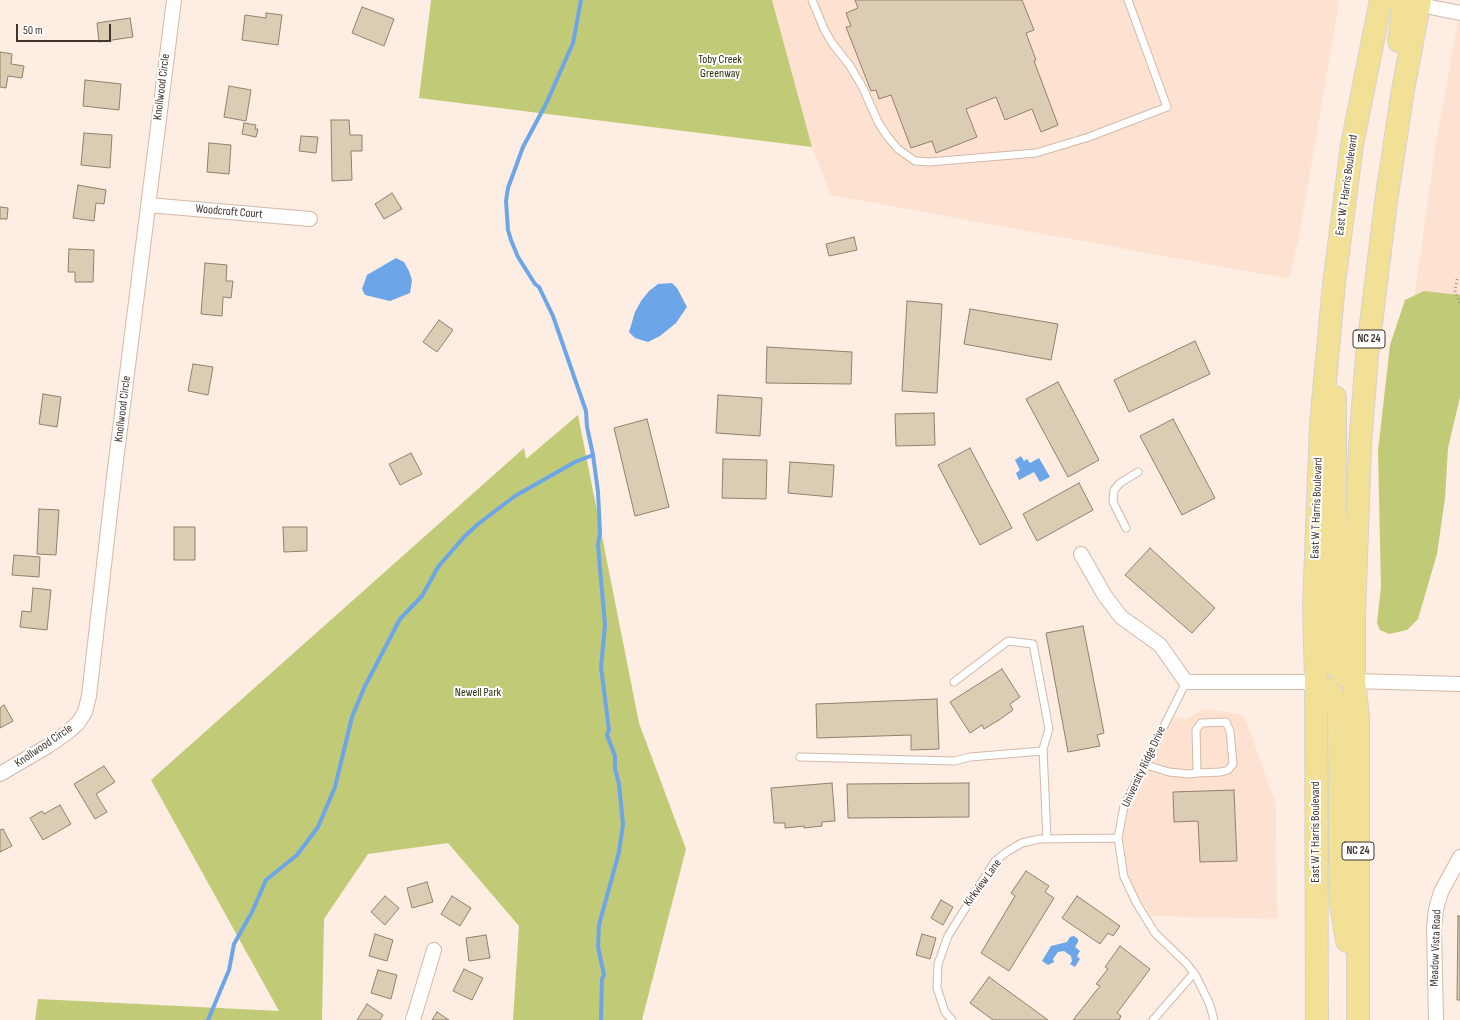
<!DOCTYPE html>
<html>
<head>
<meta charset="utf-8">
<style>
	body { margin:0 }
	#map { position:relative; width:1460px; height:1020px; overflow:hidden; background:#fdede2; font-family:"Sofia Sans Condensed",sans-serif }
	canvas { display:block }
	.scale { position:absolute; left:16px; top:24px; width:95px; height:18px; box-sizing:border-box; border:2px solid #40352f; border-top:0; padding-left:5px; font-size:12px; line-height:14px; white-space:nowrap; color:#40352f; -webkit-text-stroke:3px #fff; paint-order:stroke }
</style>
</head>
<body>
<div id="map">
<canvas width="1460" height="1020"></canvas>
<div class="scale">50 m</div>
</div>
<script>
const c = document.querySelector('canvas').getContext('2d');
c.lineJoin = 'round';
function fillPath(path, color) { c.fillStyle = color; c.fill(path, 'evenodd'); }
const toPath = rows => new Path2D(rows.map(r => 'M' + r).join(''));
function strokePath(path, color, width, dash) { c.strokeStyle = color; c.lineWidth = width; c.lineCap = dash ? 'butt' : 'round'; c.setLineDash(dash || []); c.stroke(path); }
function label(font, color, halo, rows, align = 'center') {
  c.font = font + ' "Sofia Sans Condensed",sans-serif'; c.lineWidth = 4; c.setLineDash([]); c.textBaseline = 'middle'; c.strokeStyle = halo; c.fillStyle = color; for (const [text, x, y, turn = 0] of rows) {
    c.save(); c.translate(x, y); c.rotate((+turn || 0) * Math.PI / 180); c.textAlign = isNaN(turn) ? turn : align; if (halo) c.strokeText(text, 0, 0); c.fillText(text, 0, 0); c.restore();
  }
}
const built = toPath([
	[772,0,1333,0,1339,2,1300,232,1289,279,831,195,812,147],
	[1460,12,1460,314,1413,306,1437,135],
	[1204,708,1244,715,1276,805,1277,919,1152,916,1139,899,1129,876,1123,852,1123,827,1132,791,1175,717,1187,719]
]);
const green = toPath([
	[431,0,772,0,812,147,419,98],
	[1424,291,1460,295,1460,397,1448,448,1445,498,1437,554,1418,619,1407,630,1389,634,1380,630,1377,623,1381,587,1378,451,1390,345,1405,300],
	[578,415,639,723,686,849,642,1020,513,1020,519,926,448,843,368,854,324,919,322,1020,35,1020,38,999,279,1011,151,780,524,448,526,459]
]);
const water = toPath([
	[396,258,404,262,409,271,412,280,410,293,390,301,365,295,362,289,367,275],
	[672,283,677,288,687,307,676,323,660,336,648,342,635,338,629,332,635,312,641,301,649,291,658,284],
	[1021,456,1024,461,1027,459,1030,463,1039,458,1050,477,1040,482,1034,472,1019,480,1016,473,1020,470,1015,460],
	[1074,936,1078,939,1078,942,1075,947,1080,951,1077,956,1080,959,1075,967,1070,964,1072,961,1071,956,1064,951,1058,952,1053,959,1054,962,1048,965,1042,961,1051,946,1067,942,1070,937]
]);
const stream = toPath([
	[581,0,573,43,546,104,523,147,508,188,506,201,508,230,511,240,518,257,535,284,539,287,553,316,586,411,587,427,593,455,598,492,600,533,598,545,605,625,601,667,609,730,607,735,615,756,615,769,619,784,623,824,619,852,599,925,598,947,604,975,602,979,601,1020],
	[208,1020,229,970,234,944,252,912,266,880,297,855,318,827,335,787,352,717,364,688,400,619,422,596,438,567,464,537,478,524,515,496,575,462,593,455]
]);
const building = toPath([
	[855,0,1022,0,1034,30,1026,33,1036,60,1034,61,1058,125,1041,132,1032,109,1005,120,996,97,966,109,977,137,936,153,932,141,911,148,891,95,879,99,876,90,871,91,846,27,851,26,846,13,858,8,855,0],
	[362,7,394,19,384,46,352,33,362,7],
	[266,13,282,15,278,45,242,40,245,15,266,18,266,13],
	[130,18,133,37,99,42,97,23,130,18],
	[0,52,12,54,11,64,24,66,22,78,8,76,6,88,0,87,0,52],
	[85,80,121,84,119,110,83,106,85,80],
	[229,86,251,90,246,121,224,117,229,86],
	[331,120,349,120,350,135,362,135,362,151,351,151,352,180,332,181,331,120],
	[244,123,256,125,255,129,258,129,256,137,242,134,244,123],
	[84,133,112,135,110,168,81,165,84,133],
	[301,136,318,137,316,153,299,151,301,136],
	[209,143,231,145,229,174,207,172,209,143],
	[78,185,106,190,104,204,96,203,94,221,73,218,78,185],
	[392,193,402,209,384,219,375,204,392,193],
	[0,207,8,208,7,219,0,219,0,207],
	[854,237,857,250,829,256,826,244,854,237],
	[69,249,94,250,93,282,75,282,75,272,68,272,69,249],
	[205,263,227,265,226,281,233,281,231,298,223,297,222,316,201,314,205,263],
	[907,301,942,304,937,393,902,391,907,301],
	[970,309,1058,324,1051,360,964,344,970,309],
	[439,320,453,330,437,352,423,342,439,320],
	[1195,341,1210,374,1129,412,1114,380,1195,341],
	[767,347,852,352,851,384,766,383,767,347],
	[193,364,213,367,208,395,188,391,193,364],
	[1058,382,1099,460,1068,477,1026,399,1058,382],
	[43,394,61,397,57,427,39,424,43,394],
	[718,395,762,398,760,436,716,433,718,395],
	[934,413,935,445,896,446,895,414,934,413],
	[647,419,669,507,635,516,614,428,647,419],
	[1173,419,1215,498,1182,515,1140,436,1173,419],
	[970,448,1012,528,980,545,938,465,970,448],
	[411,453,422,474,400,485,389,464,411,453],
	[723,459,767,460,766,499,722,498,723,459],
	[790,462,834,465,832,497,788,493,790,462],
	[1079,483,1093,510,1037,541,1023,514,1079,483],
	[39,509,59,510,56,555,37,554,39,509],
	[174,527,195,527,195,560,174,560,174,527],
	[283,527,307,527,307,551,284,552,283,527],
	[1150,548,1215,608,1192,633,1125,575,1150,548],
	[14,555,40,557,39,577,12,575,14,555],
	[33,588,51,590,47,630,20,627,22,611,31,612,33,588],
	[1083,626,1104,733,1097,735,1100,746,1068,752,1046,633,1083,626],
	[1002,669,1020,697,1010,704,1013,710,999,720,984,729,982,725,970,733,950,702,1002,669],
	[937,699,939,749,911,750,911,735,817,738,816,704,937,699],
	[4,705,13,721,0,728,0,708,4,705],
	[104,766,115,782,96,794,107,812,95,819,74,784,104,766],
	[832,783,835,821,822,822,822,826,804,828,804,826,785,828,785,823,774,823,771,788,832,783],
	[969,783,969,817,848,818,847,784,969,783],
	[1234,790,1237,861,1200,862,1198,821,1174,822,1173,792,1234,790],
	[60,805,71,824,43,840,30,818,42,811,44,814,60,805],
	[3,829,12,846,0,852,0,830,3,829],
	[1026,871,1049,886,1045,892,1054,898,1009,971,981,953,1015,896,1011,893,1026,871],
	[427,882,433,902,412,908,407,888,427,882],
	[385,896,399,908,385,925,371,912,385,896],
	[452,896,471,908,460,926,441,914,452,896],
	[1077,896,1120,926,1113,936,1108,933,1100,944,1062,918,1077,896],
	[941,900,953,907,943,925,931,918,941,900],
	[1458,916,1460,916,1460,1000,1457,1000,1458,916],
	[375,934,393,940,387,961,369,956,375,934],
	[922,934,936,938,930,959,916,955,922,934],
	[486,935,490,958,469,961,466,938,486,935],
	[1120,946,1150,969,1117,1013,1121,1016,1119,1020,1073,1020,1100,986,1096,984,1108,969,1105,967,1120,946],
	[464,969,483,978,472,1000,453,991,464,969],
	[378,970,397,975,391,999,371,993,378,970],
	[989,977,1048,1020,993,1020,970,1003,989,977],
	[367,1004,383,1015,380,1020,357,1020,367,1004],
	[437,1012,449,1020,432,1020,437,1012]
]);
const path = toPath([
	[1457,279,1455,291,1460,304]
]);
const lane = toPath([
	[812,0,824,29,832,43,850,66,863,88,878,122,887,136,898,149,915,161,929,162,1036,153,1089,137,1167,107,1128,0],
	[1126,528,1113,502,1114,490,1120,483,1138,472],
	[954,682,1008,641,1033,644,1049,729,1043,749,1047,839],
	[1186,682,1124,806,1118,838,1124,877,1137,904,1155,933,1187,964,1196,976,1210,1005,1214,1020],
	[800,757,954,761,970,757,1043,751],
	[1143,764,1169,772,1189,774,1197,773,1221,772,1228,770,1233,764,1230,731,1226,722,1201,723,1196,730,1197,773],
	[952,1020,945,1012,937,988,938,964,948,936,995,861,1008,851,1022,843,1039,839,1118,838],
	[1153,1020,1194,973]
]);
const street = toPath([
	[1420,2,1430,7,1460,13],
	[148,205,310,219],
	[1081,554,1105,596,1121,617,1160,645,1186,682,1316,682],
	[1354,681,1460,684],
	[0,774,48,746,68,732,78,723,85,712,89,696,115,469,174,0],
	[413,1020,434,950],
	[1436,1020,1434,928,1436,909,1441,892,1460,857]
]);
const primary = toPath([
	[1399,41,1403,13,1400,0],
	[1335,397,1335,664,1341,673,1354,681],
	[1316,682,1331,693,1339,709,1341,905,1347,941],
	[1317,1020,1316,682,1314,605,1321,424,1334,284,1352,145,1381,0],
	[1358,1020,1358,717,1354,681,1354,616,1360,445,1367,356,1386,202,1403,90,1420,0]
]);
const shields = [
	[1369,339,32],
	[1358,851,32]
];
const shieldNames = [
	["NC 24",1369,339],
	["NC 24",1358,851]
];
const parkNames = [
	["Toby Creek",720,60],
	["Greenway",720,74],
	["Newell Park",478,693]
];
const streetNames = [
	["Knollwood Circle",162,87,-83],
	["East W T Harris Boulevard",1347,185,-82],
	["Woodcroft Court",229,212,5],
	["Knollwood Circle",123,409,-83],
	["East W T Harris Boulevard",1317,508,-88],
	["Knollwood Circle",44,746,-34],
	["University Ridge Drive",1144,767,-65],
	["East W T Harris Boulevard",1316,832,-90],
	["Kirkview Lane",983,883,-54],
	["Meadow Vista Road",1436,948,-88]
];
fillPath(built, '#fee2d1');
fillPath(green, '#c1ca76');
fillPath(water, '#6da6e8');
strokePath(stream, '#6da6e8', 4);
fillPath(building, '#ddccb4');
strokePath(building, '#90816a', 1);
strokePath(lane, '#d3b9a9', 9);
strokePath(street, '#d3b9a9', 16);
strokePath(primary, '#d5d3d1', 24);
strokePath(path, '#9d8f87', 2.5, [1, 3]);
strokePath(lane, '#fff', 7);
strokePath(street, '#fff', 14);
strokePath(primary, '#f3e097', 22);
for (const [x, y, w] of shields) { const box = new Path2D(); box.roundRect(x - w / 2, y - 9, w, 18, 3); c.fillStyle = '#fff'; c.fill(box); strokePath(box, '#40352f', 1); }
label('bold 11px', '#40352f', null, shieldNames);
label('12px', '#2d3009', '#fff', parkNames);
label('12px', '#40352f', '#fff', streetNames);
</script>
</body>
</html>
